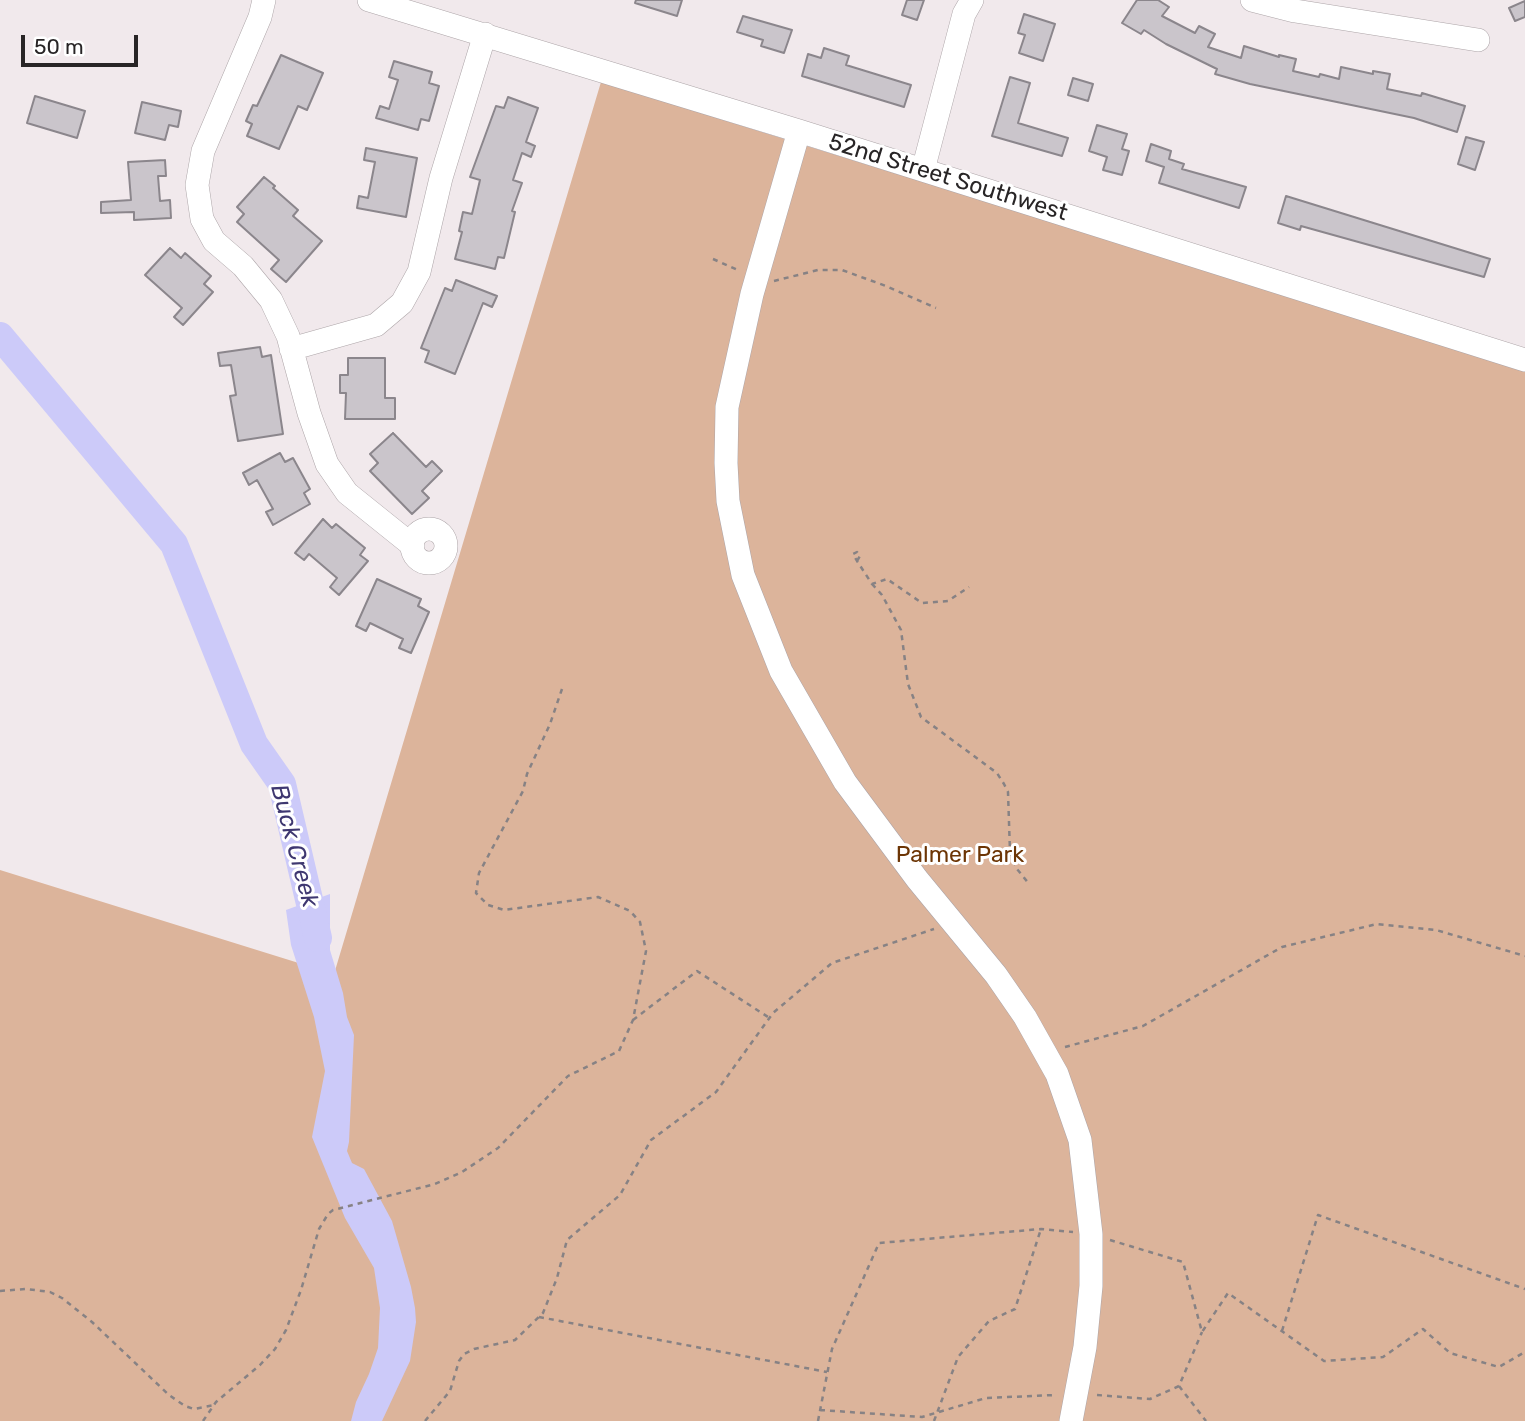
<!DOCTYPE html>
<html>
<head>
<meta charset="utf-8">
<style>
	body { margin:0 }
	#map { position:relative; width:1525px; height:1421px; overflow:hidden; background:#f1e9ec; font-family:Rubik,sans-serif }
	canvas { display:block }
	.scale { position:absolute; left:21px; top:35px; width:117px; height:32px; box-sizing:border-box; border:4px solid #282526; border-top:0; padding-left:9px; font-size:21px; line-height:24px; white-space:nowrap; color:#282526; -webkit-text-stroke:5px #fff; paint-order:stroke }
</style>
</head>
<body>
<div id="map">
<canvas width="1525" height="1421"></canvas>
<div class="scale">50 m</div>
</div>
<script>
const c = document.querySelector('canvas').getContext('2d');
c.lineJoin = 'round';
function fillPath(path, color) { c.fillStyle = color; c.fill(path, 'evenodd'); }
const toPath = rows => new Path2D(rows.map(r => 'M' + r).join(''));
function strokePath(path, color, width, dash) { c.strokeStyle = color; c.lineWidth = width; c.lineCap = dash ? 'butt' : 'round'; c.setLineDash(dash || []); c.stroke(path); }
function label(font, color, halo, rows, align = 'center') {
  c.font = font + ' Rubik,sans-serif'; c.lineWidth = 6; c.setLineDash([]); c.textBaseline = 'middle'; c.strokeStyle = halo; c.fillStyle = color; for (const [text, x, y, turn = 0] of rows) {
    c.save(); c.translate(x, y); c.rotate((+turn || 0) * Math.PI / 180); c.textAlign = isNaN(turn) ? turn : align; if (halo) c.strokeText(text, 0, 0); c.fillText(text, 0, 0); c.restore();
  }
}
const green = toPath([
	[601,82,1525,369,1525,1421,0,1421,0,870,334,974]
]);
const water = toPath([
	[330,894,330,950,343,993,347,1017,354,1035,349,1142,347,1151,352,1163,364,1169,392,1221,411,1287,415,1308,416,1322,410,1361,382,1421,351,1421,356,1402,369,1374,378,1348,380,1308,374,1268,345,1218,312,1137,325,1071,314,1017,291,945,286,910]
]);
const river = toPath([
	[0,336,174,544,254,744,282,784,318,938]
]);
const building = toPath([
	[636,0,682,0,677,16,635,3,636,0],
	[907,0,924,0,917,20,902,15,907,0],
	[1137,0,1158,0,1169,7,1162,16,1195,33,1199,26,1215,34,1208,47,1241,58,1244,46,1279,57,1279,55,1296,59,1293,71,1319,77,1320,74,1339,79,1341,67,1373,74,1373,71,1390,74,1387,89,1421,96,1422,93,1465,106,1457,132,1414,118,1250,84,1215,74,1217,69,1166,44,1144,30,1141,34,1122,23,1137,0],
	[1525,1,1525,17,1515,21,1509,8,1525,1],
	[1024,14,1055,24,1043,61,1019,53,1025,35,1018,33,1024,14],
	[743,16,792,30,784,53,761,46,763,40,737,32,743,16],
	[824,48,849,56,846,65,911,85,904,107,802,76,808,54,821,58,824,48],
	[281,55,323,73,307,110,298,106,279,149,247,136,252,124,246,121,253,105,257,106,281,55],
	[394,61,432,72,429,83,439,86,429,121,421,119,418,130,376,118,380,106,389,109,398,80,389,77,394,61],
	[1010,77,1030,83,1018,123,1068,138,1062,156,992,136,1010,77],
	[1073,78,1093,84,1088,101,1068,95,1073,78],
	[35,96,85,111,77,138,27,123,35,96],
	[508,97,538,108,526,142,535,146,531,157,522,153,513,180,522,183,512,211,515,212,504,258,498,257,495,269,455,259,462,232,459,231,463,212,472,214,480,180,470,177,496,106,504,108,508,97],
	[142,102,181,111,178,127,169,125,165,140,135,133,142,102],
	[1097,125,1127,134,1122,149,1129,151,1122,175,1103,170,1107,157,1089,151,1097,125],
	[1466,137,1484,142,1475,170,1458,164,1466,137],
	[1151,144,1171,151,1169,159,1184,164,1182,169,1246,187,1239,208,1159,183,1164,167,1146,161,1151,144],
	[366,148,417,158,406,217,357,208,359,196,368,198,375,162,364,160,366,148],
	[165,160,166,176,158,176,160,201,170,200,171,218,134,220,134,212,101,213,101,202,131,200,128,162,165,160],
	[264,177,275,186,273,188,298,210,293,216,322,241,286,282,271,269,279,260,237,222,244,214,237,207,264,177],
	[1286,196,1490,259,1484,277,1301,226,1300,230,1278,223,1286,196],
	[170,248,181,258,185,253,211,276,204,284,213,292,183,325,174,317,182,308,145,275,170,248],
	[456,280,497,296,492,307,483,303,455,374,425,362,429,351,421,348,445,288,452,291,456,280],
	[260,347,262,357,271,355,283,434,238,441,230,396,236,395,231,365,220,366,218,353,260,347],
	[348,358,385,358,385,398,395,398,395,419,345,419,346,393,340,393,340,375,348,375,348,358],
	[393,433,426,467,432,461,442,471,422,491,429,498,412,514,370,471,378,463,370,454,393,433],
	[280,453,285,462,293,458,310,489,304,493,310,504,273,525,266,512,273,509,257,480,249,485,243,473,280,453],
	[323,519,332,528,336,524,365,548,360,555,368,561,339,595,330,587,337,578,309,554,304,560,295,553,323,519],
	[377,579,421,599,418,606,429,612,411,653,399,648,403,639,370,623,366,631,356,626,377,579]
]);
const path = toPath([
	[713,259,738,270],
	[774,281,818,270,842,270,886,286,936,308],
	[857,561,860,556,857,552,853,554,857,561,872,584,887,579,922,603,948,601,969,587],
	[872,584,882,595,901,630,908,684,921,717,997,773,1004,784,1008,792,1010,852,1017,869,1030,885],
	[633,1020,697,971,768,1017],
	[1065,1047,1143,1026,1282,947,1377,924,1436,930,1525,956],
	[1110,1240,1183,1262,1202,1332,1228,1293,1324,1361,1383,1357,1423,1329,1450,1353,1499,1367,1525,1352],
	[0,1291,26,1289,50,1292,62,1298,92,1322,169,1395,185,1406,194,1409,214,1405],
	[539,1317,827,1372],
	[1282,1331,1318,1215,1525,1289],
	[1179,1386,1206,1421],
	[1097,1395,1150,1399,1179,1386,1202,1332],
	[820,1410,922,1417,986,1398,1055,1395],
	[203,1421,216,1402,260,1365,275,1349,286,1330,301,1290,319,1229,328,1214,333,1210,435,1184,462,1172,498,1148,568,1076,619,1051,633,1020,646,951,640,922,630,911,598,897,504,910,488,905,476,893,479,873,523,791,527,774,550,724,562,689],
	[425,1421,450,1391,459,1361,464,1354,474,1349,515,1340,543,1313,557,1278,567,1240,620,1195,651,1140,716,1092,773,1013,832,963,934,929],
	[818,1421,832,1349,879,1243,1041,1229,1073,1232],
	[934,1421,958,1357,989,1321,1015,1309,1041,1229]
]);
const minor = toPath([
	[264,0,260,17,203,151,197,185,202,219,214,241,243,266,271,300,288,336,309,413,327,464,347,493,413,546],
	[369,0,799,131,1525,360],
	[1252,0,1295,11,1478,40],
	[799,131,752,294,727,407,726,463,728,501,743,575,781,671,845,782,917,879,996,975,1025,1017,1057,1074,1080,1140,1091,1234,1091,1286,1085,1347,1071,1421],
	[923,170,964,14,972,0],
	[291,349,376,325,402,303,419,272,441,178,485,34],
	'412 546a17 17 0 1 1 34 0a17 17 0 1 1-34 0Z'
]);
const streetNames = [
	["52nd Street Southwest",948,178,17]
];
const parkNames = [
	["Palmer Park",960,855]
];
const waterNames = [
	["Buck Creek",294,846,75]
];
fillPath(green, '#dcb49b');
fillPath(water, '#cccaf9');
strokePath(river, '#cccaf9', 28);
fillPath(building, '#cac5cb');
strokePath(building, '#8b868c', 2);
strokePath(minor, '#ada5a8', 24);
strokePath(path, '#878284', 2.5, [5, 5]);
strokePath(minor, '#fff', 23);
label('23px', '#282526', '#fff', streetNames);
label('23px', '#6c3505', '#fff', parkNames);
label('italic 24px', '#3e3770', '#fff', waterNames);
</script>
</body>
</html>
